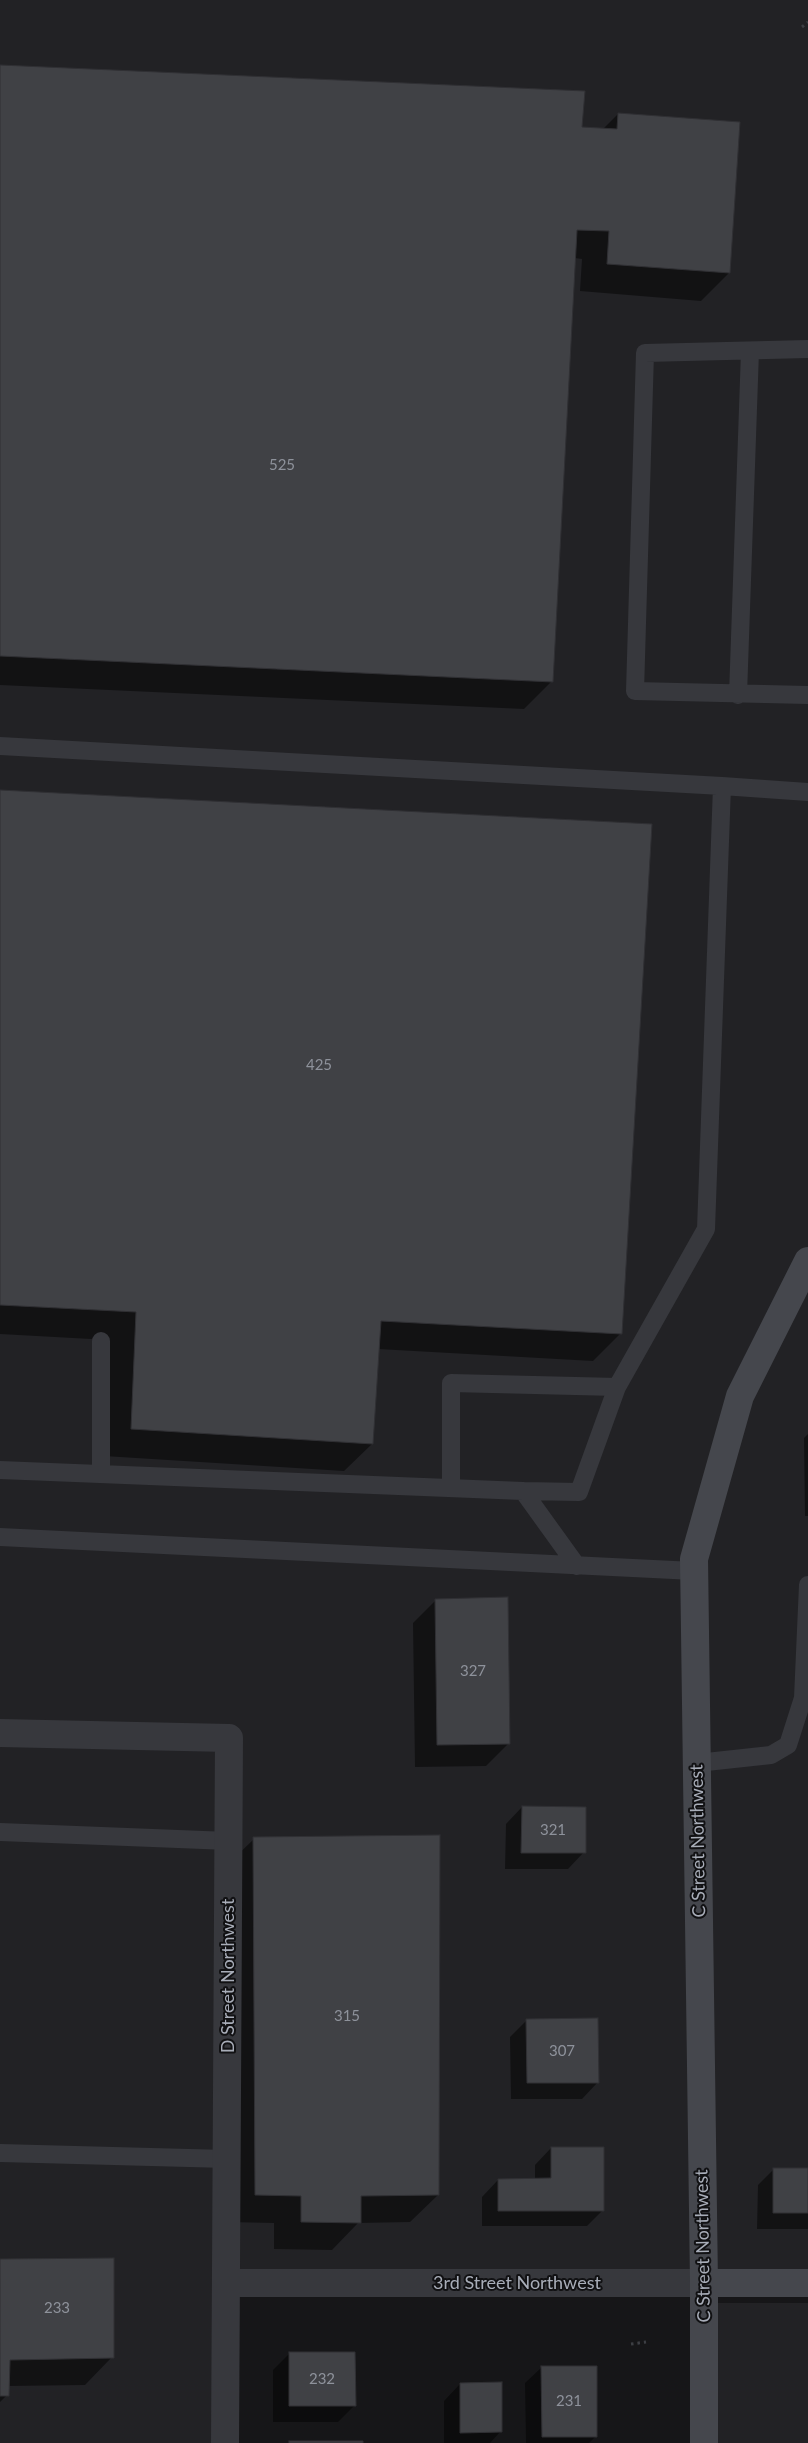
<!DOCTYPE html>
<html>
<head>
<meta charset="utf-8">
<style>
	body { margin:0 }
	canvas { display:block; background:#161618 }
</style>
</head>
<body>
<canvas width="808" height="2443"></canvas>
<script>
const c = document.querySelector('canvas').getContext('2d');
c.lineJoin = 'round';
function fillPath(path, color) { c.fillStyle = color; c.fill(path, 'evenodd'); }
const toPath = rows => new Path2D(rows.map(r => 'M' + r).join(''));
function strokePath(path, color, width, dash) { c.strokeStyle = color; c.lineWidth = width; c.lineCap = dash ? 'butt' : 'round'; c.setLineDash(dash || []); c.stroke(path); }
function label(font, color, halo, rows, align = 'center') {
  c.font = font + ' Lato,sans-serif'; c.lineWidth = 4; c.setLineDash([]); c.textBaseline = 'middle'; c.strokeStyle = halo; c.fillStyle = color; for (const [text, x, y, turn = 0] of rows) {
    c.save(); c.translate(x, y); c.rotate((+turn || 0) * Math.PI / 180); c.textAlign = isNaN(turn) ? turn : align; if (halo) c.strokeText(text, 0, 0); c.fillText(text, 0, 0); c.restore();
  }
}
const built = toPath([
	[0,0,808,0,808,2282,227,2283,225,2443,0,2443],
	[704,2303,808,2303,808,2443,705,2443]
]);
const shadow = toPath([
	[0,66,581,128,603,129,618,114,729,273,701,301,580,291,582,259,575,258,552,681,524,709,0,685],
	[0,792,621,1333,593,1361,378,1349,372,1444,344,1471,104,1456,109,1340,0,1334],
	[808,1434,808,1516,805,1516,804,1438],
	[436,1600,509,1743,486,1766,415,1767,413,1623],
	[522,1807,584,1852,568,1869,505,1869,506,1824],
	[254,1839,438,2195,410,2222,358,2223,332,2250,274,2249,274,2223,227,2222,226,1866],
	[526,2021,598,2082,582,2099,511,2099,510,2037],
	[551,2148,603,2210,587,2226,482,2226,482,2197,498,2180,535,2180,535,2165],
	[774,2169,808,2169,808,2229,757,2229,758,2185],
	[0,2260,112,2357,85,2385,8,2386,7,2395,0,2402],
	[289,2354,354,2406,338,2422,273,2422,273,2370],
	[542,2367,596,2436,589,2443,526,2443,525,2383],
	[460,2384,501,2431,490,2443,444,2443,444,2401]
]);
const building = toPath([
	[0,65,585,91,582,127,617,129,618,113,740,122,730,273,607,264,609,231,577,230,553,682,0,656,0,65],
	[0,790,652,824,622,1334,381,1321,373,1444,131,1429,136,1312,0,1305,0,790],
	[508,1597,510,1744,437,1745,435,1599,508,1597],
	[522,1806,586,1807,586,1853,521,1853,522,1806],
	[440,1835,439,2195,361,2196,361,2223,301,2222,301,2196,255,2195,253,1837,440,1835],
	[598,2018,599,2083,527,2083,526,2019,598,2018],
	[551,2147,604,2147,604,2211,498,2211,498,2179,551,2178,551,2147],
	[773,2168,808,2168,808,2213,773,2213,773,2168],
	[114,2258,114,2358,10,2360,9,2396,0,2396,0,2259,114,2258],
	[289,2352,355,2352,356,2406,289,2406,289,2352],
	[541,2366,597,2366,597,2437,542,2437,541,2366],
	[502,2382,502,2432,460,2433,460,2383,502,2382],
	[289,2441,363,2441,363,2443,289,2443,289,2441]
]);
const path = toPath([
	[802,27,808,22],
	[631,2344,646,2342]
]);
const lane = toPath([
	[808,349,645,353,635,691,808,695],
	[738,695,750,351],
	[0,746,722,786],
	[101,1341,101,1474],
	[617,1387,706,1229,722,786,808,792],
	[0,1470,523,1491,577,1566],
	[451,1488,451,1383,617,1387,579,1492,523,1491],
	[0,1537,694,1571],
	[697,1763,771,1755,788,1745,803,1698,808,1585],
	[0,1832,229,1841],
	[0,2153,227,2159]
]);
const street = toPath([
	[0,1733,229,1738,225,2443],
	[227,2283,704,2283]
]);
const secondary = toPath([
	[704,2283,808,2283],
	[704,2443,704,2283,694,1559,740,1396,808,1261]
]);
const numberNames = [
	["525",282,465],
	["425",319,1065],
	["327",473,1671],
	["321",553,1830],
	["315",347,2016],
	["307",562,2051],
	["233",57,2308],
	["232",322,2379],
	["231",569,2401]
];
const streetNames = [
	["C Street Northwest",698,1841,-91],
	["D Street Northwest",228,1976,-90],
	["C Street Northwest",703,2246,-91],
	["3rd Street Northwest",517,2283]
];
fillPath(built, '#222225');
fillPath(shadow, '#0007');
fillPath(building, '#404145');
strokePath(building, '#303034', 1);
strokePath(path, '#3d3f44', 3, [2.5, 4]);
strokePath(lane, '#37383d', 18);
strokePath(street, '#37383d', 28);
strokePath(secondary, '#45474d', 28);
label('15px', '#8e929b', null, numberNames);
label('18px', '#a8adb8', '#111113', streetNames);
</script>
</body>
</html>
